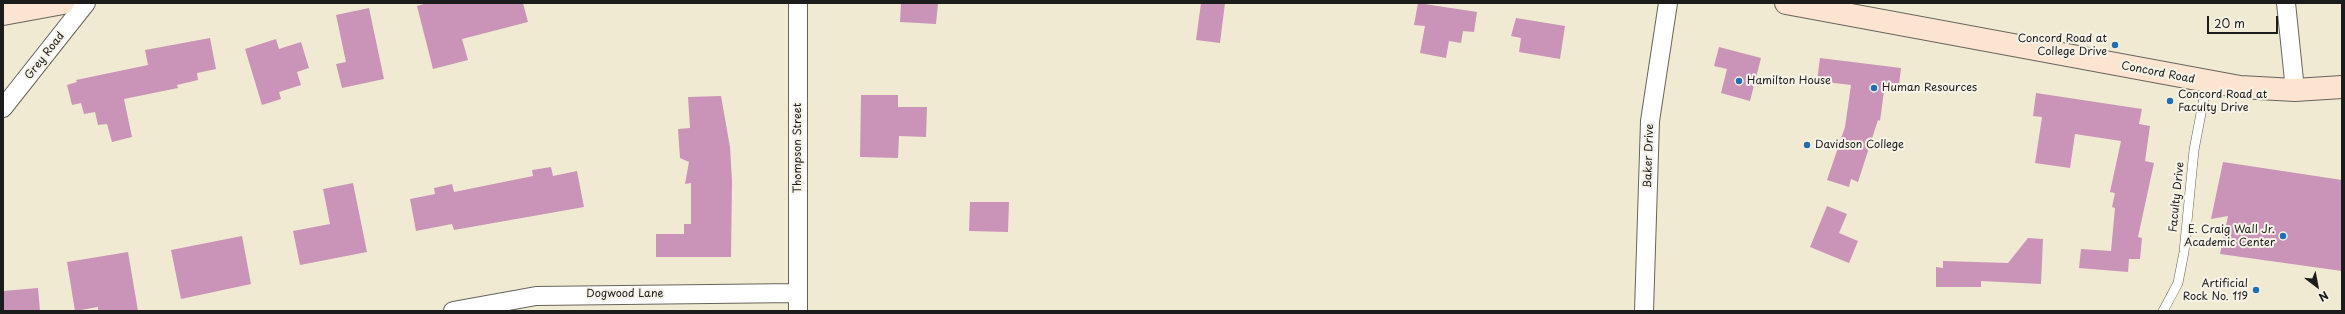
<!DOCTYPE html>
<html>
<head>
<meta charset="utf-8">
<style>
	body { margin:0 }
	#map { position:relative; width:2345px; height:314px; overflow:hidden; background:#f1ead3; font-family:"Playpen Sans",sans-serif }
	canvas { display:block }
	.frame { position:absolute; inset:0; border:4px solid #1c1c1c; pointer-events:none }
	.north { position:absolute; left:2297px; top:266px; width:40px; height:40px; -webkit-text-stroke:3px #f7f3e8; paint-order:stroke; rotate:148deg; font-size:11px; font-weight:700; line-height:16px; text-align:center; color:#1c1c1c }
	.north::after { content:''; display:block; margin:auto; width:14px; height:18px; background:#1c1c1c; clip-path:polygon(50% 0,100% 100%,50% 72%,0 100%) }
	.scale { position:absolute; left:2207px; top:16px; width:71px; height:18px; box-sizing:border-box; border:2px solid #1c1c1c; border-top:0; padding-left:5px; font-size:12px; line-height:14px; white-space:nowrap; color:#1c1c1c; -webkit-text-stroke:3px #f7f3e8; paint-order:stroke }
</style>
</head>
<body>
<div id="map">
<canvas width="2345" height="314"></canvas>
<div class="frame"></div>
<div class="north">N</div>
<div class="scale">20 m</div>
</div>
<script>
const c = document.querySelector('canvas').getContext('2d');
c.lineJoin = 'round';
function fillPath(path, color) { c.fillStyle = color; c.fill(path, 'evenodd'); }
const toPath = rows => new Path2D(rows.map(r => 'M' + r).join(''));
function strokePath(path, color, width, dash) { c.strokeStyle = color; c.lineWidth = width; c.lineCap = dash ? 'butt' : 'round'; c.setLineDash(dash || []); c.stroke(path); }
function label(font, color, halo, rows, align = 'center') {
  c.font = font + ' "Playpen Sans",sans-serif'; c.lineWidth = 4; c.setLineDash([]); c.textBaseline = 'middle'; c.strokeStyle = halo; c.fillStyle = color; for (const [text, x, y, turn = 0] of rows) {
    c.save(); c.translate(x, y); c.rotate((+turn || 0) * Math.PI / 180); c.textAlign = isNaN(turn) ? turn : align; if (halo) c.strokeText(text, 0, 0); c.fillText(text, 0, 0); c.restore();
  }
}
const building = toPath([
	[427,3,523,3,528,22,462,39,468,60,433,69,417,6],
	[901,3,938,3,936,24,900,22],
	[1201,3,1225,3,1220,43,1196,40],
	[1418,3,1477,12,1474,32,1463,31,1461,43,1449,41,1446,58,1420,53,1425,26,1414,25],
	[369,8,384,79,342,88,336,64,346,62,336,15],
	[1516,18,1565,26,1560,59,1519,52,1521,38,1511,36],
	[210,38,216,69,197,73,198,80,177,85,178,88,124,99,132,137,112,142,107,124,98,125,95,112,84,114,81,103,72,105,67,85,77,82,76,80,148,65,145,50],
	[276,39,279,49,301,42,309,68,297,72,301,85,279,92,281,99,262,105,245,49],
	[1719,47,1761,58,1750,101,1721,93,1727,69,1714,66],
	[1820,58,1901,68,1898,93,1884,91,1880,121,1878,120,1858,182,1851,179,1849,187,1827,180,1845,127,1851,85,1817,81],
	[2036,93,2142,109,2139,124,2150,126,2145,161,2154,163,2138,237,2142,238,2140,259,2129,259,2128,272,2079,268,2081,249,2111,251,2115,208,2112,207,2115,193,2110,192,2121,141,2075,134,2070,168,2035,163,2042,117,2033,116],
	[861,95,898,95,898,107,927,107,926,137,899,136,898,158,860,157],
	[721,96,730,147,732,181,731,257,656,257,656,234,684,234,684,224,691,224,691,183,685,184,689,162,680,158,678,129,690,128,688,97],
	[2223,162,2342,180,2342,271,2220,254,2228,216,2211,219],
	[551,167,553,176,577,171,584,207,454,230,452,224,416,231,410,199,435,194,434,188,452,184,454,192,533,176,532,170],
	[353,183,367,252,300,265,293,231,330,224,323,189],
	[970,202,1009,202,1008,232,969,231],
	[1827,206,1847,214,1839,233,1858,241,1849,263,1810,247],
	[242,236,251,284,181,299,171,250],
	[2028,238,2043,239,2041,284,1981,281,1981,287,1936,287,1936,267,1943,268,1943,261,2008,263],
	[128,252,138,311,98,311,98,307,75,311,67,262],
	[38,288,40,311,3,311,3,291]
]);
const service = toPath([
	[2163,311,2178,283,2184,252,2194,150,2207,82]
]);
const minor = toPath([
	[2286,3,2295,90],
	[3,108,86,3],
	[453,311,536,296,797,293],
	[798,311,798,3],
	[1644,311,1650,121,1668,3]
]);
const secondary = toPath([
	[1786,3,2240,87,2295,90,2342,87],
	[3,14,63,3]
]);
const markers = [
	[2115,45,4,"#1f6fb2"],
	[1739,81,4,"#1f6fb2"],
	[1874,88,4,"#1f6fb2"],
	[2170,101,4,"#1f6fb2"],
	[1807,145,4,"#1f6fb2"],
	[2283,236,4,"#1f6fb2"],
	[2256,290,4,"#1f6fb2"]
];
const poiNames = [
	["Concord Road at",2107,39,"right"],
	["College Drive",2107,52,"right"],
	["Hamilton House",1747,81],
	["Human Resources",1882,88],
	["Concord Road at",2178,95],
	["Faculty Drive",2178,108],
	["Davidson College",1815,145],
	["E. Craig Wall Jr.",2275,230,"right"],
	["Academic Center",2275,243,"right"],
	["Artificial",2248,284,"right"],
	["Rock No. 119",2248,297,"right"]
];
const streetNames = [
	["Grey Road",45,56,-52],
	["Concord Road",2158,73,11],
	["Thompson Street",798,148,-90],
	["Baker Drive",1649,156,-88],
	["Faculty Drive",2177,197,-84],
	["Dogwood Lane",625,294]
];
fillPath(building, '#c994b7');
strokePath(service, '#67645c', 10);
strokePath(minor, '#67645c', 20);
strokePath(secondary, '#67645c', 24);
strokePath(service, '#fff', 9);
strokePath(minor, '#fff', 18);
strokePath(secondary, '#fce5d0', 22);
for (const [x, y, r, color] of markers) { const dot = new Path2D(); dot.arc(x, y, r, 0, 2 * Math.PI); c.fillStyle = color; c.fill(dot); strokePath(dot, '#f7f3e8', 1.5); }
label('11px', '#1c1c1c', '#f7f3e8', poiNames, 'left');
label('11px', '#1c1c1c', '#f7f3e8', streetNames);
</script>
</body>
</html>
